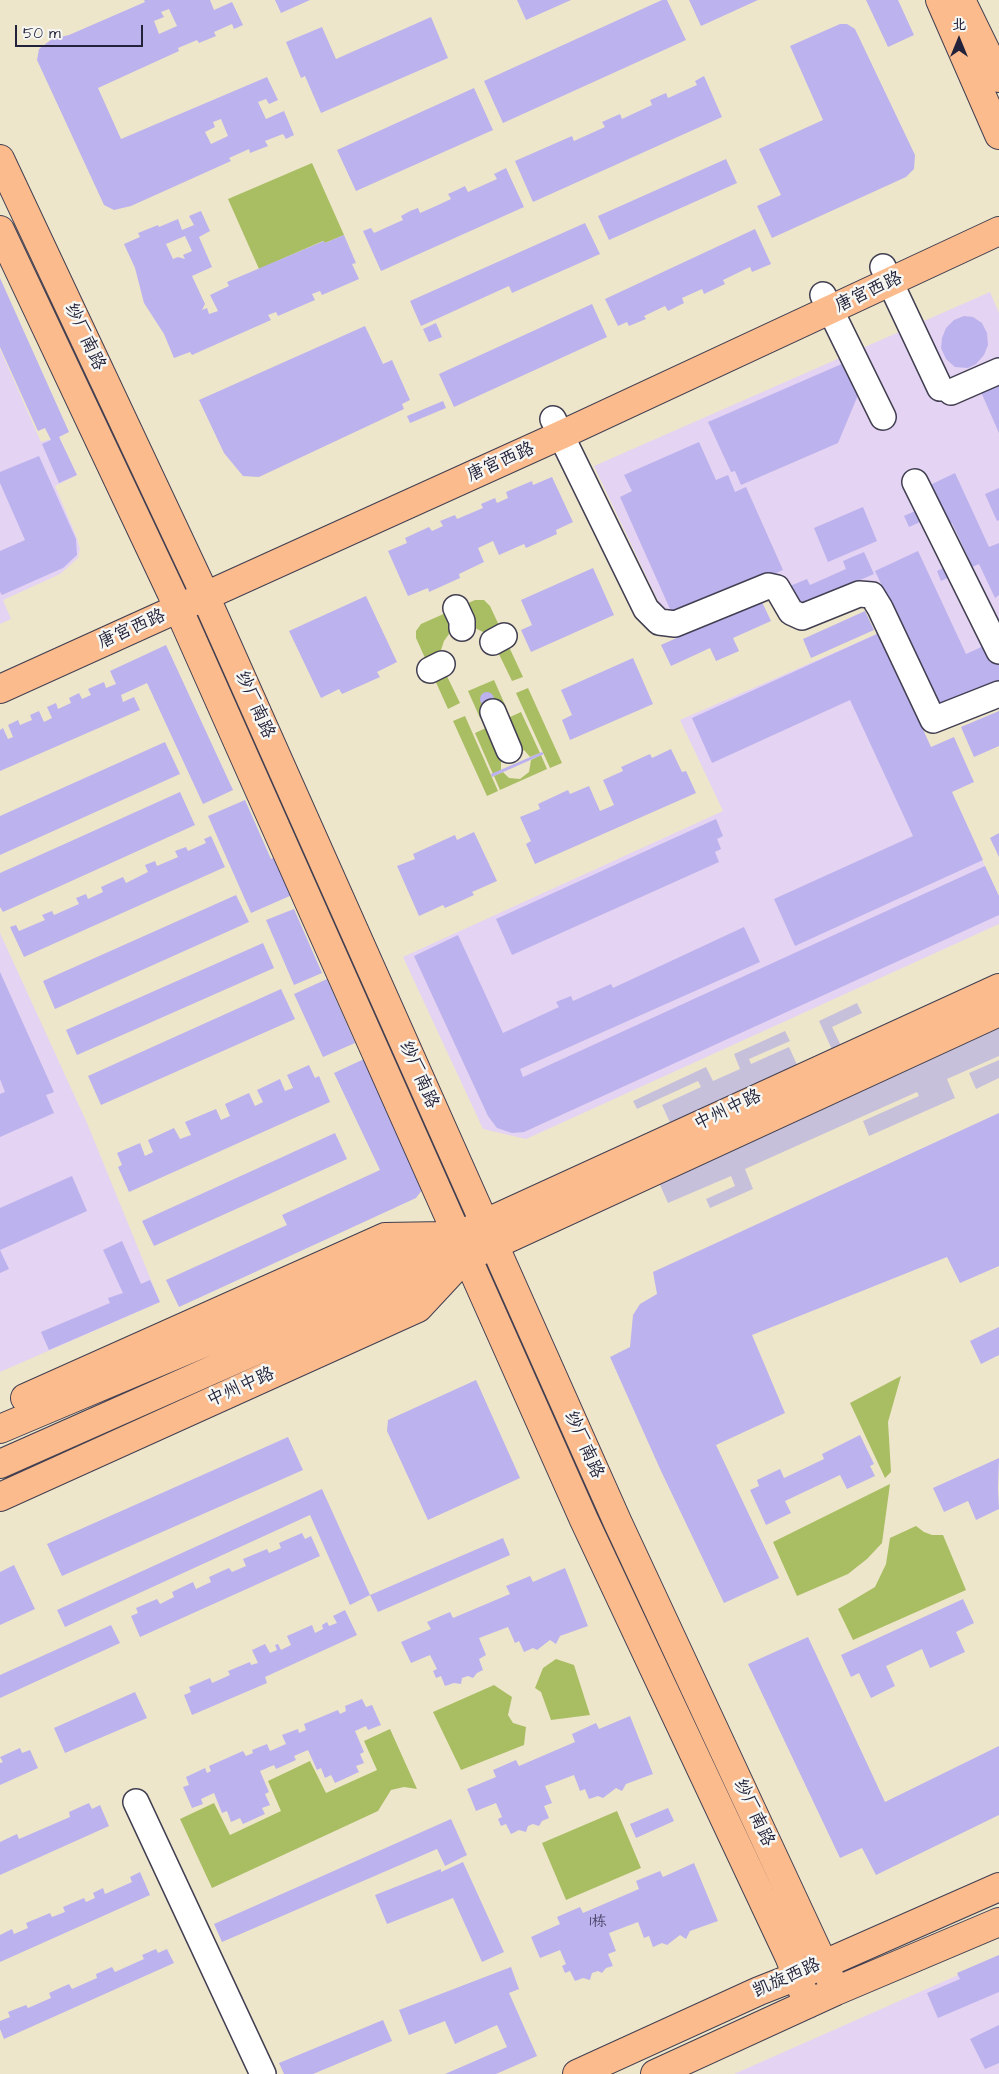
<!DOCTYPE html>
<html>
<head>
<meta charset="utf-8">
<style>
	body { margin:0 }
	#map { position:relative; width:999px; height:2074px; overflow:hidden; background:#eee6cb; font-family:"Architects Daughter","LXGW WenKai TC",sans-serif }
	canvas { display:block }
	.north { position:absolute; left:934px; top:15px; width:50px; height:50px; -webkit-text-stroke:4px #f6f6f2; paint-order:stroke; rotate:0deg; font-size:14px; font-weight:700; line-height:20px; text-align:center; color:#22223b }
	.north::after { content:''; display:block; margin:auto; width:18px; height:22px; background:#22223b; clip-path:polygon(50% 0,100% 100%,50% 72%,0 100%) }
	.scale { position:absolute; left:15px; top:25px; width:128px; height:22px; box-sizing:border-box; border:2px solid #22223b; border-top:0; padding-left:6px; font-size:15px; line-height:18px; white-space:nowrap; color:#22223b; -webkit-text-stroke:4px #f6f6f2; paint-order:stroke }
</style>
</head>
<body>
<div id="map">
<canvas width="999" height="2074"></canvas>
<div class="north">北</div>
<div class="scale">50 m</div>
</div>
<script>
const c = document.querySelector('canvas').getContext('2d');
c.lineJoin = 'round';
function fillPath(path, color) { c.fillStyle = color; c.fill(path, 'evenodd'); }
const toPath = rows => new Path2D(rows.map(r => 'M' + r).join(''));
function strokePath(path, color, width, dash) { c.strokeStyle = color; c.lineWidth = width; c.lineCap = dash ? 'butt' : 'round'; c.setLineDash(dash || []); c.stroke(path); }
function label(font, color, halo, rows, align = 'center') {
  c.font = font + ' "Architects Daughter","LXGW WenKai TC",sans-serif'; c.lineWidth = 5; c.setLineDash([]); c.textBaseline = 'middle'; c.strokeStyle = halo; c.fillStyle = color; for (const [text, x, y, turn = 0] of rows) {
    c.save(); c.translate(x, y); c.rotate((+turn || 0) * Math.PI / 180); c.textAlign = isNaN(turn) ? turn : align; if (halo) c.strokeText(text, 0, 0); c.fillText(text, 0, 0); c.restore();
  }
}
const built = toPath([
	[990,292,999,313,999,694,872,595,798,624,780,580,669,624,594,466],
	[0,349,41,442,59,437,77,475,55,486,77,538,80,549,78,558,60,574,3,600,11,619,0,624],
	[879,633,999,897,999,924,526,1139,483,1129,403,957,723,811,680,720],
	[0,933,87,1123,160,1302,0,1372],
	[999,1957,999,2074,734,2074]
]);
const industrial = toPath([
	[999,979,999,1056,947,1079,955,1098,869,1136,863,1121,919,1096,917,1092,745,1169,753,1189,710,1208,706,1199,735,1186,731,1176,668,1203,641,1142,672,1127,662,1105,701,1087,698,1081,637,1109,633,1101,706,1067,713,1081,740,1069,734,1054,785,1031,790,1041,749,1059,751,1064,789,1047,799,1069,834,1054,819,1021,857,1003,862,1013,832,1027,843,1050],
	[999,1060,999,1078,976,1089,969,1073]
]);
const green = toPath([
	[312,163,344,235,325,243,323,241,259,269,228,199],
	[475,600,484,600,490,606,523,677,512,681,495,646,483,632,475,628,466,627,457,630,449,634,444,641,441,650,443,668,460,703,448,709,416,638,416,631,421,624],
	[494,680,506,707,480,718,468,691],
	[528,688,562,763,550,768,516,693],
	[521,712,540,753,530,757,525,751,520,749,501,758,501,770,493,774,475,733],
	[465,716,498,791,487,796,453,721],
	[541,755,547,769,500,790,494,776,503,772,509,778,520,779,529,772,531,760],
	[901,1376,888,1422,891,1472,885,1478,850,1403],
	[890,1484,882,1543,867,1559,848,1574,797,1596,773,1542],
	[916,1526,924,1532,932,1535,943,1535,966,1590,853,1640,838,1609,875,1587,886,1564,890,1538],
	[556,1659,574,1665,590,1715,551,1720,541,1692,535,1688,543,1668],
	[494,1685,512,1697,508,1715,513,1723,526,1727,524,1745,461,1770,433,1712],
	[390,1729,417,1789,404,1787,391,1790,378,1811,212,1888,180,1819,214,1803,230,1835,281,1811,268,1781,310,1761,326,1793,377,1770,364,1741],
	[617,1811,641,1868,566,1900,542,1843]
]);
const building = toPath([
	[144,0,210,0,214,10,232,2,243,25,234,29,232,24,214,32,216,36,199,43,197,40,178,48,179,51,98,88,121,139,267,77,278,100,269,104,266,99,258,102,266,119,284,111,294,135,286,139,283,134,265,141,268,146,250,153,249,149,229,158,231,161,131,206,114,210,104,205,37,60,39,49,52,39,69,35,145,2],
	[169,9,177,26,159,34,154,21,164,17,161,12],
	[221,119,228,136,211,144,205,132,215,127,213,122],
	[275,0,310,0,281,13],
	[517,0,571,0,526,20],
	[662,0,667,0,686,40,503,123,484,81],
	[689,0,758,0,701,26],
	[866,0,898,0,914,35,888,47],
	[431,17,448,58,321,113,305,76,301,78,286,42,322,27,336,59],
	[840,24,847,24,855,29,915,155,914,169,906,177,772,238,757,206,781,195,759,149,823,120,790,46],
	[704,76,722,117,533,202,515,161,572,136,574,141,605,127,602,122,620,114,622,119,652,105,650,100,666,93,668,98,697,85,695,81],
	[474,88,493,130,356,191,337,150],
	[726,159,737,183,609,240,598,216],
	[506,168,524,207,381,271,363,231,371,228,374,233,403,220,401,216,410,211,418,208,420,213,436,206,451,199,448,194,457,190,465,186,468,192,497,179,494,174],
	[201,211,210,231,199,237,212,267,192,276,205,304,202,310,207,308,209,314,218,311,210,295,229,286,227,282,324,241,325,243,344,235,356,263,352,264,359,279,322,295,320,291,312,294,315,300,278,316,276,312,268,315,271,320,192,355,190,352,174,358,164,334,144,303,135,268,124,244,140,237,138,233,158,225,159,227,178,219,182,230,194,225,189,216],
	[185,236,192,251,183,255,185,259,178,257,173,259,166,244],
	[585,223,600,254,512,293,509,286,421,326,410,301],
	[755,229,771,264,752,272,750,267,723,280,725,284,704,294,702,289,682,298,684,303,668,311,665,306,644,316,646,319,629,326,627,322,618,326,605,299],
	[0,278,69,432,59,437,77,475,59,483,42,444,51,440,45,428,38,431,0,347],
	[592,304,607,337,454,407,439,374],
	[964,316,973,317,982,323,987,333,988,345,984,355,976,364,968,368,955,367,946,359,941,348,942,338,946,328,954,320],
	[436,323,442,337,429,342,423,329],
	[365,326,383,364,392,360,410,400,402,404,404,409,259,477,243,476,224,453,199,400],
	[844,363,858,395,838,443,741,485,735,471,731,472,708,422],
	[999,384,999,433,981,392],
	[443,401,446,408,410,423,407,416],
	[699,442,716,480,728,475,735,492,746,487,783,570,674,618,620,497,632,491,624,475],
	[39,456,76,539,77,555,63,568,2,595,0,592,0,551,25,540,0,483,0,472],
	[955,473,989,547,999,543,999,595,995,598,979,564,941,581,937,571,968,557,952,523,946,525,940,513,909,527,904,516,935,502,928,486],
	[552,477,573,522,556,530,557,534,526,548,524,544,499,555,493,541,478,548,484,562,459,574,460,578,429,592,428,588,408,596,388,551,407,543,405,538,429,527,432,531,443,526,440,521,455,515,457,519,483,508,481,504,495,498,497,503,508,498,506,492,532,481,533,485],
	[999,488,999,520,997,521,985,494],
	[863,507,877,541,828,562,814,528],
	[918,551,966,654,999,639,999,682,940,709,875,571],
	[864,552,874,574,799,606,790,586,807,579,810,585,846,569,843,561],
	[593,568,614,615,531,652,521,630,532,625,521,600],
	[366,596,397,662,377,672,380,677,342,694,339,689,321,698,289,631],
	[761,600,771,621,733,638,739,651,716,661,710,648,671,666,661,645],
	[865,611,874,630,811,658,803,639],
	[879,633,931,747,954,737,974,782,952,792,983,860,795,946,774,899,913,836,850,700,712,763,692,718],
	[166,645,233,790,203,804,147,683,121,695,123,702,134,697,140,710,0,771,0,730,3,728,8,739,13,737,8,725,18,720,20,725,32,720,30,715,39,711,44,722,52,718,47,707,56,703,58,709,71,703,69,698,79,693,82,699,91,695,88,689,104,682,106,688,116,684,110,671],
	[633,658,653,704,570,740,562,720,572,715,561,690],
	'480 699a7 7 0 1 1 14 0a7 7 0 1 1-14 0Z',
	[999,711,999,746,974,757,961,727],
	[165,742,180,774,0,855,0,816],
	[671,749,682,772,686,771,696,793,535,864,526,844,531,841,520,817,540,809,538,804,568,790,570,794,589,786,600,811,614,805,603,780,623,771,621,767,650,754,652,758],
	[542,752,544,754,492,777,491,774],
	[180,792,195,825,3,912,0,907,0,873],
	[245,800,271,859,275,857,292,895,251,913,208,816],
	[716,819,723,836,717,839,721,849,715,852,719,862,512,955,496,919],
	[474,832,497,881,472,892,474,895,445,908,443,905,419,916,397,866,415,859,413,854,455,835,457,840],
	[999,833,999,857,990,838],
	[211,836,225,867,24,957,10,927,16,925,19,931,45,920,42,915,52,911,54,915,79,904,76,898,86,894,88,899,103,892,101,887,123,877,126,883,148,872,145,865,155,861,157,866,178,857,175,851,186,847,188,851,206,843,204,839],
	[985,866,999,896,999,915,524,1132,512,1133,497,1128,488,1116,414,956,458,935,503,1033,559,1007,556,1002,571,996,573,1001,611,984,613,988,744,927,760,962,520,1069,523,1077],
	[236,895,249,922,55,1009,43,981],
	[294,909,322,973,294,985,266,920],
	[263,943,274,968,77,1055,66,1030],
	[0,972,54,1092,46,1095,54,1113,0,1137,0,1094,5,1092,0,1079],
	[327,979,355,1043,323,1057,294,994],
	[281,989,295,1019,101,1105,88,1076],
	[364,1059,421,1181,422,1190,416,1198,179,1307,166,1280,287,1225,282,1215,380,1170,334,1073],
	[309,1065,315,1078,319,1076,330,1102,129,1192,118,1167,122,1165,117,1153,140,1143,145,1156,153,1152,148,1140,174,1128,180,1139,191,1135,185,1122,216,1109,221,1120,230,1116,225,1104,249,1093,255,1106,263,1102,257,1090,280,1079,285,1091,293,1088,287,1075],
	[999,1113,999,1266,960,1283,947,1257,752,1335,785,1413,716,1445,779,1578,724,1603,661,1471,610,1357,630,1347,633,1315,640,1304,657,1294,653,1272],
	[335,1133,347,1159,154,1246,142,1221],
	[72,1176,87,1211,0,1250,0,1208],
	[122,1241,141,1284,150,1280,160,1302,49,1350,41,1332,110,1303,108,1298,123,1293,103,1250],
	[0,1250,9,1269,0,1273],
	[999,1327,999,1355,981,1364,970,1341],
	[476,1380,520,1478,428,1520,387,1431,388,1420],
	[860,1435,874,1464,870,1466,875,1476,847,1489,840,1475,785,1501,791,1513,766,1525,750,1490,759,1486,757,1480,780,1469,784,1478,824,1459,822,1454],
	[288,1437,303,1470,62,1576,47,1544],
	[999,1458,998,1488,999,1509,976,1520,968,1501,944,1512,933,1488],
	[322,1489,370,1595,350,1605,310,1515,65,1627,57,1610],
	[302,1533,305,1539,311,1536,320,1556,140,1637,131,1616,138,1613,136,1608,157,1599,160,1604,174,1597,172,1592,193,1582,196,1589,211,1582,209,1577,229,1568,232,1572,246,1566,243,1559,267,1549,269,1553,281,1548,279,1543],
	[503,1538,510,1555,378,1612,370,1595],
	[14,1565,35,1609,0,1625,0,1572],
	[565,1568,588,1626,560,1636,556,1644,550,1640,537,1650,533,1648,524,1652,519,1641,515,1643,508,1627,479,1638,486,1655,479,1659,483,1670,477,1673,473,1678,468,1676,462,1678,461,1684,454,1683,445,1686,441,1676,436,1678,433,1671,437,1669,430,1655,411,1663,401,1642,431,1629,427,1622,450,1612,453,1618,510,1594,506,1586,530,1576,533,1582],
	[963,1599,974,1623,956,1632,965,1652,930,1668,922,1649,886,1666,895,1686,871,1698,859,1673,851,1677,841,1655],
	[345,1610,357,1635,265,1677,267,1683,192,1715,184,1695,191,1692,189,1687,210,1678,212,1683,230,1675,228,1671,250,1662,251,1665,258,1663,252,1650,265,1644,270,1653,277,1650,275,1645,278,1644,281,1650,291,1645,287,1636,312,1625,315,1633,323,1629,322,1625,327,1622,329,1626,337,1623,333,1616],
	[111,1625,120,1643,0,1698,0,1675],
	[808,1637,885,1802,999,1746,999,1815,876,1875,862,1848,840,1858,748,1664],
	[135,1692,147,1718,65,1753,54,1728],
	[362,1699,366,1707,372,1705,381,1725,368,1730,366,1726,355,1731,364,1752,360,1754,364,1763,356,1766,359,1772,335,1783,331,1775,325,1778,321,1768,317,1770,308,1750,294,1756,296,1760,276,1769,274,1765,260,1771,269,1792,265,1794,270,1805,262,1808,265,1814,243,1824,240,1818,231,1822,227,1811,222,1813,214,1793,201,1799,203,1804,192,1808,183,1787,189,1785,186,1777,205,1768,207,1773,211,1771,209,1766,243,1751,246,1756,253,1753,252,1750,267,1744,270,1751,286,1744,282,1735,298,1729,299,1733,306,1730,304,1724,338,1710,340,1714,346,1711,345,1706],
	[630,1716,653,1774,626,1784,622,1791,616,1788,603,1798,598,1796,589,1799,585,1789,580,1791,574,1775,545,1786,552,1803,544,1806,549,1818,542,1821,539,1826,533,1824,528,1826,526,1832,519,1830,511,1834,506,1824,501,1826,498,1819,502,1817,496,1803,476,1811,467,1789,496,1777,493,1770,516,1760,519,1766,575,1742,572,1734,596,1723,599,1729],
	[20,1748,22,1753,30,1750,38,1768,0,1785,0,1763,3,1762,0,1757],
	[89,1803,92,1809,100,1805,109,1826,0,1875,0,1842,17,1834,19,1839,70,1817,69,1812],
	[668,1808,674,1821,636,1838,630,1824],
	[451,1819,467,1855,445,1866,437,1849,222,1942,214,1924],
	[463,1862,504,1952,482,1962,453,1898,387,1924,375,1895,441,1869,441,1872],
	[694,1863,718,1921,690,1931,686,1939,680,1935,667,1945,662,1943,653,1947,649,1936,644,1938,638,1922,609,1933,616,1951,608,1954,613,1966,606,1968,602,1973,598,1971,592,1973,590,1980,583,1978,575,1981,570,1971,565,1973,562,1966,566,1964,560,1950,540,1958,531,1937,560,1924,557,1917,580,1907,583,1913,639,1889,636,1881,660,1871,663,1877],
	[140,1872,150,1895,0,1962,0,1935,12,1929,14,1934,28,1928,26,1923,50,1913,52,1917,65,1912,63,1907,84,1898,86,1902,95,1898,93,1893,103,1888,105,1894,132,1882,130,1877],
	[156,1949,158,1953,167,1949,174,1963,4,2039,0,2029,0,2021,10,2017,8,2012,26,2005,28,2008,51,1998,49,1993,69,1984,72,1989,97,1978,96,1974,112,1967,115,1972,144,1959,142,1955],
	[999,1955,999,1992,938,2018,927,1993,960,1979,957,1973],
	[511,1967,519,1989,509,1993,537,2056,496,2074,445,2074,507,2047,497,2025,455,2044,445,2021,409,2035,399,2010],
	[383,2020,392,2041,313,2074,284,2074,279,2063],
	[999,2025,999,2063,985,2069,970,2039]
]);
const minor = toPath([
	[883,267,940,388],
	[823,295,883,417],
	[951,392,999,371],
	[553,419,646,609,659,622,675,624,768,586,777,588,791,612,802,617,859,594,872,595,880,608,933,720,999,694],
	[915,482,999,651],
	[456,608,462,621,462,628],
	[493,642,504,636],
	[430,670,442,664],
	[493,712,509,750],
	[136,1802,263,2074]
]);
const major = toPath([
	[940,0,999,135],
	[961,0,999,78],
	[0,159,198,580,618,1523,836,1991],
	[0,230,171,592,584,1520,789,1956,808,2004],
	[0,689,561,435,999,231],
	[25,1398,385,1237,443,1236],
	[0,1429,457,1236,999,988],
	[0,1464,494,1245,999,1012],
	[0,1497,418,1308,458,1265],
	[577,2074,759,1991,797,1976,999,1887],
	[655,2074,836,1991,999,1922]
]);
const numberNames = [
	["1栋",598,1923]
];
const streetNames = [
	["唐宫西路",869,293,-25],
	["纱厂南路",84,337,65],
	["唐宫西路",501,463,-24],
	["唐宫西路",132,630,-24],
	["纱厂南路",254,705,66],
	["纱厂南路",418,1075,66],
	["中州中路",728,1111,-25],
	["中州中路",241,1388,-24],
	["纱厂南路",583,1445,66],
	["纱厂南路",753,1813,65],
	["凯旋西路",787,1979,-24]
];
fillPath(built, '#e4d3f2');
fillPath(industrial, '#c6c0da');
fillPath(green, '#a9be63');
fillPath(building, '#bcb2ed');
strokePath(minor, '#413f51', 28);
strokePath(major, '#413f51', 30);
strokePath(minor, '#fff', 25);
strokePath(major, '#fbbb8c', 28);
label('15px', '#484668', null, numberNames);
label('18px', '#22223b', '#f6f6f2', streetNames);
</script>
</body>
</html>
